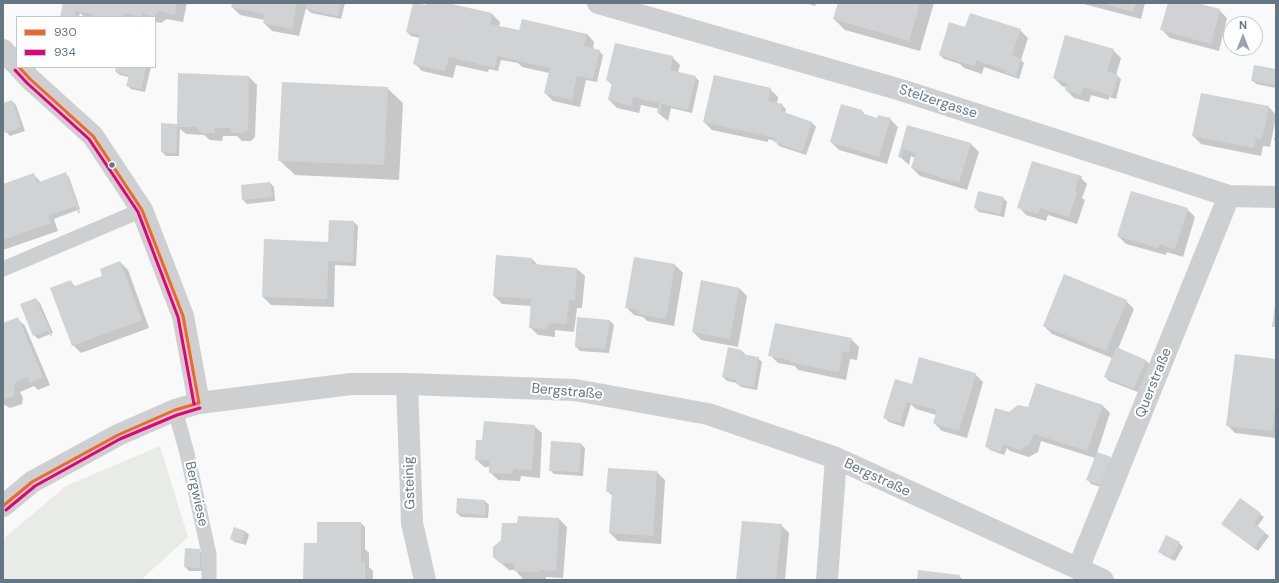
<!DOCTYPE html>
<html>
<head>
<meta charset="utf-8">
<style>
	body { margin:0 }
	#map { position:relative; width:1279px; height:583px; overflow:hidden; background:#f9f9f9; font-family:"DM Sans",sans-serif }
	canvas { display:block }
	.frame { position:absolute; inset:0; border:4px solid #657683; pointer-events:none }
	.legend { position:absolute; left:16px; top:16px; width:140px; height:52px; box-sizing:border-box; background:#fff; border:1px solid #c1c8cd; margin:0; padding:5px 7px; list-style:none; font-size:12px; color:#657683 }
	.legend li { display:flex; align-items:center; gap:8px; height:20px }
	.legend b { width:20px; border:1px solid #c1c8cd }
	.north { position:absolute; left:1223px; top:16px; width:40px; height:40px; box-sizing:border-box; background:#fff; border:1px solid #c1c8cd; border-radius:50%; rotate:0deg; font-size:11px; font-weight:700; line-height:16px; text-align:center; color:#657683 }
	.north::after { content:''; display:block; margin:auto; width:14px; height:18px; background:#99a4ac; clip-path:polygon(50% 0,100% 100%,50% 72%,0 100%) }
</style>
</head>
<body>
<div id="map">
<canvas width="1279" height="583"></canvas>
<div class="frame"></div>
<ul class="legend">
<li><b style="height:5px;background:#f26522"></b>930</li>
<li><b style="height:5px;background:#e5007d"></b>934</li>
</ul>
<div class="north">N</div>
</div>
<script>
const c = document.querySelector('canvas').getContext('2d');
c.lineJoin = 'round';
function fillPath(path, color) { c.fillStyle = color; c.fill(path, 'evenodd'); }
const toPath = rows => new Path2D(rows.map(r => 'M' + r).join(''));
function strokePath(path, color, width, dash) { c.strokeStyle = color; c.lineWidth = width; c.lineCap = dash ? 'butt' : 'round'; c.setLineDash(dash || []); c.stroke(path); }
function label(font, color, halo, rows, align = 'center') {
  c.font = font + ' "DM Sans",sans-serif'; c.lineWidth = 4; c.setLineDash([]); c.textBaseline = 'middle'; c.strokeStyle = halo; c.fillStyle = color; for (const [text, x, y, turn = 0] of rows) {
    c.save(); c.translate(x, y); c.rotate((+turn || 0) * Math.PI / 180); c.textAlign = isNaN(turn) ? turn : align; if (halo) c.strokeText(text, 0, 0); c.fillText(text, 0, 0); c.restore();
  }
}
const green = toPath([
	[160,446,188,537,141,580,3,580,3,539,66,486]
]);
const shadow = toPath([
	[64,3,187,3,183,22,167,19,161,23,155,22,155,17,84,17,80,13,79,17,61,17],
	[233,3,345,3,341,19,311,13,306,8,299,36,272,31,264,23,265,20,240,15,232,7],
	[414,3,426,6,428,3,443,3,492,14,500,22,499,27,519,31,587,34,594,42,593,49,599,51,603,55,597,82,586,80,580,107,553,101,545,93,549,73,522,67,518,63,501,60,498,71,489,69,488,72,456,65,453,78,422,71,414,63,420,38,411,36,407,32],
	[805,3,816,3,815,6],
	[839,3,934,3,920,51,845,30,834,19],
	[1080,3,1145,3,1141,19],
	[1169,3,1193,3,1219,10,1227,18,1219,51,1170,38,1162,30],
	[965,28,1020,30,1028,38,1021,60,1024,63,1019,79,984,67,982,74,964,68,960,64,944,59,940,55],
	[1113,50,1121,58,1116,75,1121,79,1116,99,1109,97,1109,100,1091,95,1089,102,1074,98,1066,90,1067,88,1062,86,1054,78],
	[672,57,680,65,678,73,695,77,699,81,692,113,671,108,668,121,658,113,659,109,641,105,639,113,617,108,609,100,612,85,607,80],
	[117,67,151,67,145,92,131,89,127,85,129,77,120,75,116,72],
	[1276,70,1276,88,1256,84,1252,80],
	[249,77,257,85,255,137,251,141,242,141,237,136,223,136,222,141,210,140,204,135,186,134,180,129,179,156,166,156,162,152,176,125],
	[387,88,403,103,399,180,295,175,279,160],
	[770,89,778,97,777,104,782,105,786,109,785,114,812,123,816,127,806,155,779,146,775,141,768,139,768,142,712,130,704,122],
	[12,101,16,105,25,131,10,136,6,132,3,125,3,104],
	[1269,107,1276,115,1276,118,1270,147,1263,146,1261,156,1201,144,1193,136],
	[861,110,867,117,877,120,890,119,898,127,887,164,839,150,831,142],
	[908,126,971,144,979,152,967,190,920,176,912,168,915,158,911,156,909,165,899,156],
	[1276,129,1276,142,1274,140],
	[65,173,69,177,80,209,54,219,58,231,3,250,3,185,33,174,41,182],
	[1079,176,1087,184,1082,198,1085,200,1077,224,1048,215,1046,221,1026,215,1019,207],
	[270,183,274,187,275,201,247,204,243,200,242,186],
	[1003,198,1007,202,1004,217,979,212,975,208],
	[1187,209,1195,217,1183,257,1167,252,1166,255,1126,244,1118,236],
	[354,222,358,226,356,266,335,265,334,307,271,305,263,297],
	[635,258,675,265,683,273,674,326,647,321,643,317,634,315,626,307],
	[532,259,538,265,577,269,585,276,582,308,577,308,574,332,555,330,555,337,538,335,530,327,532,306,502,304,494,296],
	[120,262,128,270,149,328,81,353,73,345,71,282,76,287,104,277],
	[702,282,739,288,747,296,738,347,701,340,693,332],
	[36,299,40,303,53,333,38,339,34,335],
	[1126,301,1134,309,1118,349,1146,361,1150,364,1138,392,1109,381,1105,377,1112,358,1052,334,1044,326],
	[17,318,25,326,50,385,38,390,34,386,20,392,23,398,22,404,10,408,3,404,3,324],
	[610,321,614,325,609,353,580,351,576,347],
	[851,339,859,347,857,360,850,359,846,380,798,370,795,366,778,363,770,355],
	[728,349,742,351,746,355,758,358,762,362,757,390,741,387,737,383,727,381,723,377],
	[1276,360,1276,438,1235,433,1227,425],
	[975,374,983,382,967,438,942,431,934,423,936,415,916,409,911,404,904,427,889,422,885,418,911,384],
	[1102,405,1110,413,1097,453,1110,458,1114,462,1104,488,1091,484,1088,480,1095,458,1041,441,1038,452,1029,457,1010,451,1007,448,1004,455,990,450,986,446,1010,413,1028,409],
	[534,426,542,433,540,478,521,476,520,481,498,480,490,472,490,467,484,467,476,459,483,441],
	[581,444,585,448,583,476,554,474,550,470],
	[657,472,665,480,661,544,618,541,610,533,613,496,607,491],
	[485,501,489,505,488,518,461,517,457,513],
	[1260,514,1264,517,1257,527,1269,536,1258,551,1222,524],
	[559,519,567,527,563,578,546,577,546,580,523,579,515,570,509,570,494,557,518,524],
	[361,523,365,527,365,549,369,553,369,567,373,571,373,580,304,580,305,544,319,544],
	[781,525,789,533,785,580,737,580],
	[234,528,245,531,249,535,246,545,235,542,231,539],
	[1179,543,1183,547,1175,561,1163,555,1159,551],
	[199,550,203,554,203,571,189,571,185,567],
	[959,576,963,580,918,580]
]);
const building = toPath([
	[63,3,177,3,175,15,159,11,153,16,142,14,142,17,125,13,121,17,109,15,108,17,94,17,93,14,76,11,75,17,60,17],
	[232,3,297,3,292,29,263,23,265,14,231,7],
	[307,3,340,3,338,16,306,9],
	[413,3,426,5,427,3,447,3,492,13,490,24,519,30,522,19,587,34,584,46,600,50,593,79,577,76,572,100,544,93,550,68,497,56,495,68,449,57,445,71,413,64,420,35,406,32],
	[838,3,920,3,909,41,833,19],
	[1101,3,1136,3,1133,12],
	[1168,3,1197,3,1220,9,1211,44,1160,30],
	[970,13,1021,29,1012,55,1021,59,1016,76,1008,73,1007,75,1005,74,1006,70,976,60,974,66,939,55,949,22,965,27],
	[1065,35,1114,49,1107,71,1118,75,1112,96,1083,87,1081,95,1065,90,1067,83,1053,78],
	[615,43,673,56,670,70,696,76,688,110,662,104,660,113,657,113,659,103,633,97,631,106,608,100,612,82,606,80],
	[1254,65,1276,69,1276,85,1251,81],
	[116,67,146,67,141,89,126,86,129,75,115,72],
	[178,73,249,76,248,129,243,133,233,133,230,128,215,128,215,133,201,133,196,127,177,127,176,153,161,152,161,123,177,124],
	[714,75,771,88,768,101,783,104,781,111,812,122,802,152,774,142,775,138,703,122],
	[282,82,388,87,384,165,278,161],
	[1201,93,1269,106,1262,139,1256,138,1254,148,1192,136],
	[12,100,21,127,5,133,3,127,3,103],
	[841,104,862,110,861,113,877,118,878,115,891,118,879,157,830,142],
	[907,125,971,143,959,183,911,168,916,153,903,149,901,158,898,157],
	[1032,161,1082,176,1082,178,1079,177,1075,191,1077,192,1069,217,1040,208,1038,214,1017,208],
	[66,172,80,213,78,213,76,206,48,215,51,223,3,240,3,184,34,173,37,183],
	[270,182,272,197,242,200,241,185],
	[978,191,1004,197,1000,214,974,208],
	[1131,191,1188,208,1175,249,1159,244,1158,248,1117,236],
	[329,220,354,221,353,262,328,261,327,299,262,297,264,239,328,242],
	[496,255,532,258,532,264,577,268,575,301,569,300,567,324,548,323,547,329,529,328,531,299,493,296],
	[634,257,675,264,666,319,638,314,639,310,625,308],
	[120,261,142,320,72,346,50,288,71,280,73,287,88,281,102,276,100,269],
	[1064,274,1127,300,1106,351,1043,326],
	[701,280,739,288,730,339,692,332],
	[36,298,52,336,51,337,48,330,33,336,20,304],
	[1275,304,1276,304,1276,327,1272,327],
	[18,317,43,377,30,383,27,377,13,384,15,389,14,396,3,400,3,323],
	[577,317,610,320,605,349,575,347],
	[775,323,852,338,849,352,843,351,839,372,789,362,790,360,768,356],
	[728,347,742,350,741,354,759,357,754,387,736,384,737,380,722,377],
	[1116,347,1146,360,1134,389,1104,377],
	[1235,354,1276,359,1276,400,1272,431,1226,426],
	[919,357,976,373,959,431,933,423,937,410,907,402,900,423,883,418,895,379,912,384],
	[1036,383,1103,405,1087,451,1034,434,1030,444,1020,450,1003,444,1000,452,985,447,995,408,1009,412,1018,405,1028,407],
	[484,421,535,425,532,470,513,469,513,474,489,473,489,460,475,460,476,440,482,440],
	[551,441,581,443,579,472,549,471],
	[1097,452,1111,457,1100,485,1086,480],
	[608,468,657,471,653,536,609,533,612,492,606,492],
	[457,498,485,500,485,515,456,513],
	[1240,498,1261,513,1254,523,1265,532,1254,548,1221,524],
	[518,516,559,518,556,571,539,570,539,572,514,571,514,563,500,563,493,557,493,547,501,540,502,523,517,523],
	[742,521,782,524,776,580,736,580],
	[317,522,361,522,361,562,365,562,365,579,303,580,304,543,317,543],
	[234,527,245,531,242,542,230,539],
	[1166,535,1180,542,1171,558,1158,552],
	[185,548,200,549,200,568,184,567],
	[918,570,960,575,959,580,917,580]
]);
const service = toPath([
	[3,269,142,210],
	[175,410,187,453,209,554,209,580]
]);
const minor = toPath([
	[598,3,901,90,1229,196,1276,197],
	[3,50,17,65],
	[19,67,30,79,93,136,142,210,183,316,199,403],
	[407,384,412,523,425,580],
	[3,506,32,482,118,435,175,410,199,403,351,384,407,384,575,390,708,414,836,458,1103,580],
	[1078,569,1229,196],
	[827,580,836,458]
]);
const bus1 = toPath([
	[19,67,30,79,93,136,142,210,183,316,199,403],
	[3,506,32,482,118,435,175,410,199,403]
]);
const bus2 = toPath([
	[15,70,27,83,89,139,138,212,178,317,194,404],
	[6,510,35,486,120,439,177,415,200,408]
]);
const markers = [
	[112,165,3.5,"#657683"]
];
const streetNames = [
	["Stelzergasse",938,102,18],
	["Querstraße",1154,383,-68],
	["Bergstraße",567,392,5],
	["Bergstraße",877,478,25],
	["Gsteinig",410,483,-92],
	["Bergwiese",196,494,78]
];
fillPath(green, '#e8ebe6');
fillPath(shadow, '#0003');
fillPath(building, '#d0d2d3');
strokePath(service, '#cecfd0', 15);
strokePath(minor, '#cecfd0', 22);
strokePath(bus1, '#f26522', 3);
strokePath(bus2, '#e5007d', 3);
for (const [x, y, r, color] of markers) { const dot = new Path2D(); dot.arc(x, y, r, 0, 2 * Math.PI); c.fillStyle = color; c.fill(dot); strokePath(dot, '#fff', 1.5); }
label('14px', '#657683', '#fff', streetNames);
</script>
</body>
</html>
